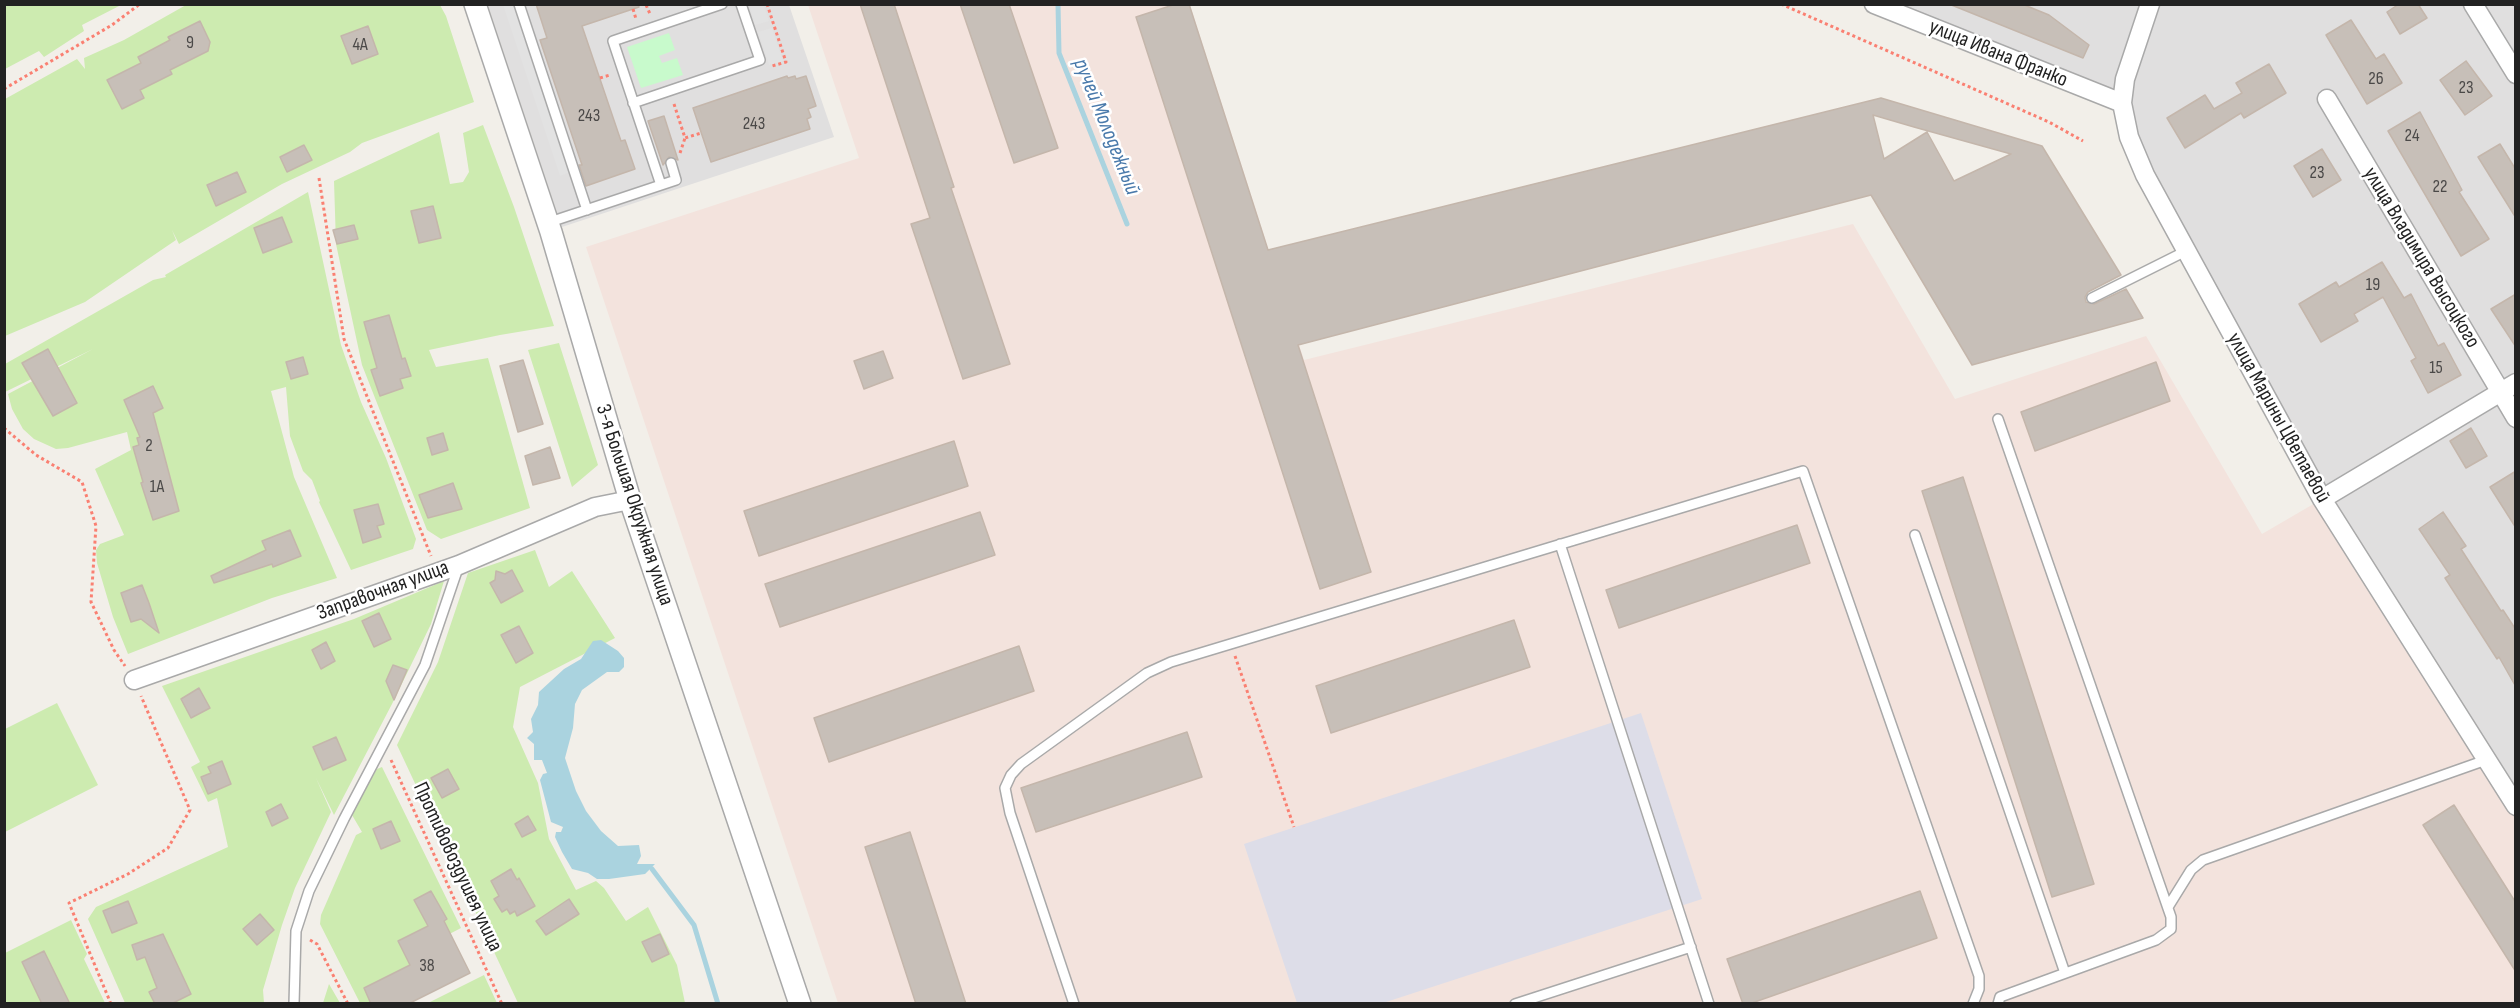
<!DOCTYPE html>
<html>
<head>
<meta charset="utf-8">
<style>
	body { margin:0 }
	#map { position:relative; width:2520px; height:1008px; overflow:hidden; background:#f2efe9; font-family:"Sofia Sans Condensed",sans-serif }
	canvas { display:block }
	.frame { position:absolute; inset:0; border:6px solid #222; pointer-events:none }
</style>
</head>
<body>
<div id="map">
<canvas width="2520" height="1008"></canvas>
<div class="frame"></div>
</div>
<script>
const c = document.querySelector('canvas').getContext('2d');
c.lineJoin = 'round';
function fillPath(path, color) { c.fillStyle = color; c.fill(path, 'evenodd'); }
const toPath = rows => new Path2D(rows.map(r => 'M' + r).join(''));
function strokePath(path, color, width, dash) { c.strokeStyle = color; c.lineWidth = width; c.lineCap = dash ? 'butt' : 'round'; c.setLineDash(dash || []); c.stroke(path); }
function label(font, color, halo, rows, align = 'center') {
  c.font = font + ' "Sofia Sans Condensed",sans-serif'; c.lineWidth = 5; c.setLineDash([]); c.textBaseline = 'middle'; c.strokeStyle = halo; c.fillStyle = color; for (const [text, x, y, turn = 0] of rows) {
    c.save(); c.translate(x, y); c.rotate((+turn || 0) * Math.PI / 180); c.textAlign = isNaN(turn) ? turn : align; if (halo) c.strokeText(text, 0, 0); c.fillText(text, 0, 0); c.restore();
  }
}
const residential = toPath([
	[488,5,789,5,834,137,562,227],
	[1874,5,2515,5,2515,806,2322,499,2167,217,2122,104]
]);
const military = toPath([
	[808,5,1190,5,1304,360,1853,224,1955,399,2146,336,2262,534,2322,499,2515,806,2515,1003,838,1003,586,247,859,158]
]);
const grass = toPath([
	[5,4,121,4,121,5,82,25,84,31,44,57,39,51,5,69],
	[186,5,440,5,446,16,474,102,362,143,350,152,282,184,179,244,172,230,176,240,85,302,5,336,5,99,77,59,85,69,84,58,124,40],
	[483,125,514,207,554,326,500,335,429,350,436,367,488,358,530,508,441,539,427,530,362,365,336,244,334,181,439,132,450,184,463,182,469,172,463,133],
	[308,192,341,345,361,402,386,458,416,539,413,549,351,570,319,502,320,501,312,480,303,471,290,436,286,387,271,391,294,477,337,578,272,598,128,654,113,617,97,563,96,550,100,544,124,535,95,469,131,450,127,432,68,448,56,449,34,439,23,429,12,409,8,394,93,349,5,392,5,364,153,280,166,277,165,275],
	[559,343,598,465,572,487,528,350],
	[535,550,549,587,572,571,615,638,520,687,513,727,538,783,549,839,576,890,596,881,604,888,626,921,648,907,677,965,685,1003,518,1003,397,745,438,662,468,573],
	[444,581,431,624,392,704,334,815,316,778,331,812,295,888,282,925,263,990,264,1003,125,1003,88,919,96,907,228,847,217,798,208,802,191,767,200,762,162,686,354,619],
	[57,703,98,785,5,832,5,729],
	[382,767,461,928,434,942,408,1003,360,1003,320,924,321,915,356,835,362,832,352,815,365,789,377,769],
	[71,920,87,954,84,959,105,1003,5,1004,5,953],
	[484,975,497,1003,428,1003],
	[329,984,340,1003,323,1003]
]);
const park = toPath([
	[669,33,675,50,659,56,662,63,677,58,683,75,641,88,627,47]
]);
const parking = toPath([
	[503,5,514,5,570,172,560,176],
	[749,5,764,5,769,21,755,25],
	[772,28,783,61,769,65,758,32]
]);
const plaza = toPath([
	[1641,713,1702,899,1383,1003,1297,1003,1244,844]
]);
const water = toPath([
	[601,640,618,651,624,658,624,667,619,672,607,672,582,690,575,704,573,728,565,758,576,791,586,811,601,831,618,846,639,845,641,856,637,864,655,864,645,874,609,879,597,879,588,873,572,869,562,852,555,837,556,832,561,832,563,827,551,822,540,780,543,774,547,773,542,760,534,760,534,744,527,738,533,732,531,719,538,705,539,692,564,669,581,659,593,641]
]);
const stream = toPath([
	[1058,4,1059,53,1127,224],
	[652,869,694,925,718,1004]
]);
const building = toPath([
	[536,4,638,4,639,7,582,26,621,141,625,140,635,169,586,186,579,165,582,165,540,40,547,38,536,4],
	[860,4,894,4,954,187,951,188,1010,364,963,379,911,224,930,218,860,4],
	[960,4,1009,4,1058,148,1014,163,960,4],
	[1176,4,1189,4,1268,250,1881,98,2042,146,2121,275,2088,292,2085,297,2086,302,2094,304,2126,289,2143,318,1972,365,1871,195,1298,345,1371,572,1320,589,1136,17,1176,4],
	[1873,115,1914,127,2011,154,1954,181,1927,132,1884,159,1873,115],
	[1949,4,2022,4,2049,15,2089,45,2083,58,1949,4],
	[2399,4,2418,4,2427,18,2400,34,2387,12,2399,4],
	[2351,20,2376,59,2384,54,2402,83,2367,104,2326,35,2351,20],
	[200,21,210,42,208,51,170,70,172,74,140,90,144,98,122,109,107,80,141,63,138,57,170,40,168,37,200,21],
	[368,26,378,54,352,64,341,36,368,26],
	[2466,61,2492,96,2465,115,2440,80,2466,61],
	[2269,64,2286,93,2244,118,2241,113,2185,148,2167,118,2205,95,2214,109,2242,93,2236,83,2269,64],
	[787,76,788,78,795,76,796,79,806,76,816,106,808,109,811,117,807,119,810,129,711,162,693,108,787,76],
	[2420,112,2462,190,2459,192,2489,239,2461,256,2388,131,2420,112],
	[664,116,678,160,669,157,663,165,648,121,664,116],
	[2500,144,2516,170,2516,218,2478,157,2500,144],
	[304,145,312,160,287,172,280,157,304,145],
	[2322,149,2341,180,2313,197,2294,166,2322,149],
	[237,172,246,192,216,206,207,185,237,172],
	[433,206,441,238,419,243,411,211,433,206],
	[282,217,292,242,263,253,254,228,282,217],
	[354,225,358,239,337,244,333,230,354,225],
	[2382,262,2404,298,2411,294,2438,346,2444,343,2461,375,2428,393,2411,361,2416,358,2383,297,2354,314,2358,321,2321,342,2299,304,2336,282,2339,287,2382,262],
	[2516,294,2516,347,2491,309,2516,294],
	[389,315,402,359,405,358,411,376,400,379,403,388,380,396,371,370,377,368,364,322,389,315],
	[48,349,77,403,53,416,22,363,48,349],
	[883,351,893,378,864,389,854,361,883,351],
	[303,357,308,374,291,379,286,362,303,357],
	[523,360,543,424,518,432,500,366,523,360],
	[2156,362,2170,401,2035,451,2021,412,2156,362],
	[153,386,163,408,153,413,179,511,153,520,141,483,143,482,133,447,139,445,137,438,140,437,124,400,153,386],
	[2471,428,2487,456,2466,468,2450,441,2471,428],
	[443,433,448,450,432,455,427,438,443,433],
	[954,441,968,486,759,556,744,511,954,441],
	[550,447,560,478,533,485,525,456,550,447],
	[2516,471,2516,528,2490,487,2516,471],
	[1963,477,2094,884,2052,897,1922,491,1963,477],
	[453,483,462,509,428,518,419,495,453,483],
	[378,504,384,524,377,526,381,537,363,543,354,510,378,504],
	[980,512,995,555,780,627,765,584,980,512],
	[2443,512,2466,546,2461,549,2501,611,2503,610,2516,630,2516,687,2499,657,2497,659,2445,578,2450,575,2419,529,2443,512],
	[1797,525,1810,563,1619,628,1606,590,1797,525],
	[290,530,301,556,273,567,272,564,214,583,211,576,266,550,262,541,290,530],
	[512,570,523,591,501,603,490,583,495,580,496,571,505,574,512,570],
	[142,585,149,603,159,633,141,619,131,622,121,593,142,585],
	[379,613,391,639,374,647,362,621,379,613],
	[1514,620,1530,667,1331,733,1316,686,1514,620],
	[519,626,533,653,516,663,501,635,519,626],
	[326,642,335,661,321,669,312,650,326,642],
	[1019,646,1034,691,829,762,814,718,1019,646],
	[393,665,407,670,394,700,386,681,393,665],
	[199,688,210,708,191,718,181,699,199,688],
	[1187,732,1202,777,1036,832,1021,788,1187,732],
	[336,737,346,760,323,770,313,747,336,737],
	[222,761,231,784,208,794,201,777,211,773,208,767,222,761],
	[448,769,459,789,442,798,431,778,448,769],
	[281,804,288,818,272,826,266,812,281,804],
	[2454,805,2516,903,2516,972,2423,825,2454,805],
	[528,816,536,830,522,837,515,824,528,816],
	[391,821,400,841,381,849,373,829,391,821],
	[910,832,966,1004,916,1004,865,847,910,832],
	[511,869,517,880,519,878,535,906,517,916,515,911,510,914,507,909,502,912,494,899,499,896,491,881,511,869],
	[431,891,447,919,444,921,470,973,408,1004,371,1004,364,988,410,965,398,941,428,926,414,900,431,891],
	[1920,891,1937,938,1749,1004,1743,1004,1727,959,1920,891],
	[569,899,579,914,546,935,536,921,569,899],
	[128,901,137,923,112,933,103,911,128,901],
	[260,914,274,930,257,945,243,929,260,914],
	[163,934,191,994,171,1004,155,1004,149,992,157,988,145,957,137,960,132,945,163,934],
	[660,934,669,954,652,962,642,942,660,934],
	[44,951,70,1004,42,1004,22,962,44,951]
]);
const path = toPath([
	[767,4,786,62,772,66],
	[1781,4,2049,122,2083,141],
	[646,5,650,14],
	[633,9,636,19],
	[600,78,610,75],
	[4,89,112,25,140,4],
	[674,104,685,138,701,133],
	[680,153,685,138],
	[319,178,344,339,431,556],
	[4,428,36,455,82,482,96,526,91,602,114,650,125,666],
	[1235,656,1294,827],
	[391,760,502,1004],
	[310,940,317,944,348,1004],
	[111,1004,69,903,128,874,168,848,190,810,141,696]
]);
const service = toPath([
	[519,4,587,210],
	[633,103,760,60,741,4],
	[661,185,613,41,722,4],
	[547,223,676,180,671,163],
	[2092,298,2186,251],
	[1915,535,2065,973],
	[1560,544,1709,1004],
	[2168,907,2191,870,2203,860,2486,760],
	[294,1004,296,931,309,891,344,819,425,665,459,565],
	[1074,1004,1010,813,1005,788,1011,775,1021,764,1147,673,1171,662,1803,471,1979,976,1979,989,1973,1004],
	[1515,1004,1691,947],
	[1998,1004,2000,997,2156,940,2171,929,2171,917,1998,419]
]);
const minor = toPath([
	[1874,4,2122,103],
	[2150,4,2125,79,2122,103,2129,137,2145,175,2322,499,2516,806],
	[2473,4,2516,74],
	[2327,99,2516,418],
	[2322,499,2516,383],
	[134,680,459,565,595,507,630,500]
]);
const tertiary = toPath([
	[475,4,551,232,630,500,800,1004]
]);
const numberNames = [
	["9",190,43],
	["4А",360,45],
	["26",2376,79],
	["23",2466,88],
	["243",589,116],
	["243",754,124],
	["24",2412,136],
	["23",2317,173],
	["22",2440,187],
	["19",2373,285],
	["15",2436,368],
	["2",149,446],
	["1А",157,487],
	["38",427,966]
];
const streetNames = [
	["улица Ивана Франко",1998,54,22],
	["улица Владимира Высоцкого",2421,258,59],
	["улица Марины Цветаевой",2278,418,61],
	["3-я Большая Окружная улица",634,505,72],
	["Заправочная улица",383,591,-20],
	["Противовоздушея улица",457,867,65]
];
const waterNames = [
	["ручей Молодежный",1106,127,68]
];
fillPath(residential, '#e0dfdf');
fillPath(military, '#f3e3dd');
fillPath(grass, '#cdebb0');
fillPath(park, '#c8facc');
fillPath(parking, '#e2e2e2');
fillPath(plaza, '#dddde8');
fillPath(water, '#aad3df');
strokePath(stream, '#aad3df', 5);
fillPath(building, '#c7bfb8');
strokePath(building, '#c4b6ab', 1.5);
strokePath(service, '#a9a9a9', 12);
strokePath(minor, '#a9a9a9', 21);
strokePath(tertiary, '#a9a9a9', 24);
strokePath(path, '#fa8072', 3, [3, 3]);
strokePath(service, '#fff', 9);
strokePath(minor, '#fff', 18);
strokePath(tertiary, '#fff', 21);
label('18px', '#4b4948', null, numberNames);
label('21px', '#222', '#fff', streetNames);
label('italic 22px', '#4a7aab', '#fff', waterNames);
</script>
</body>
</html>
